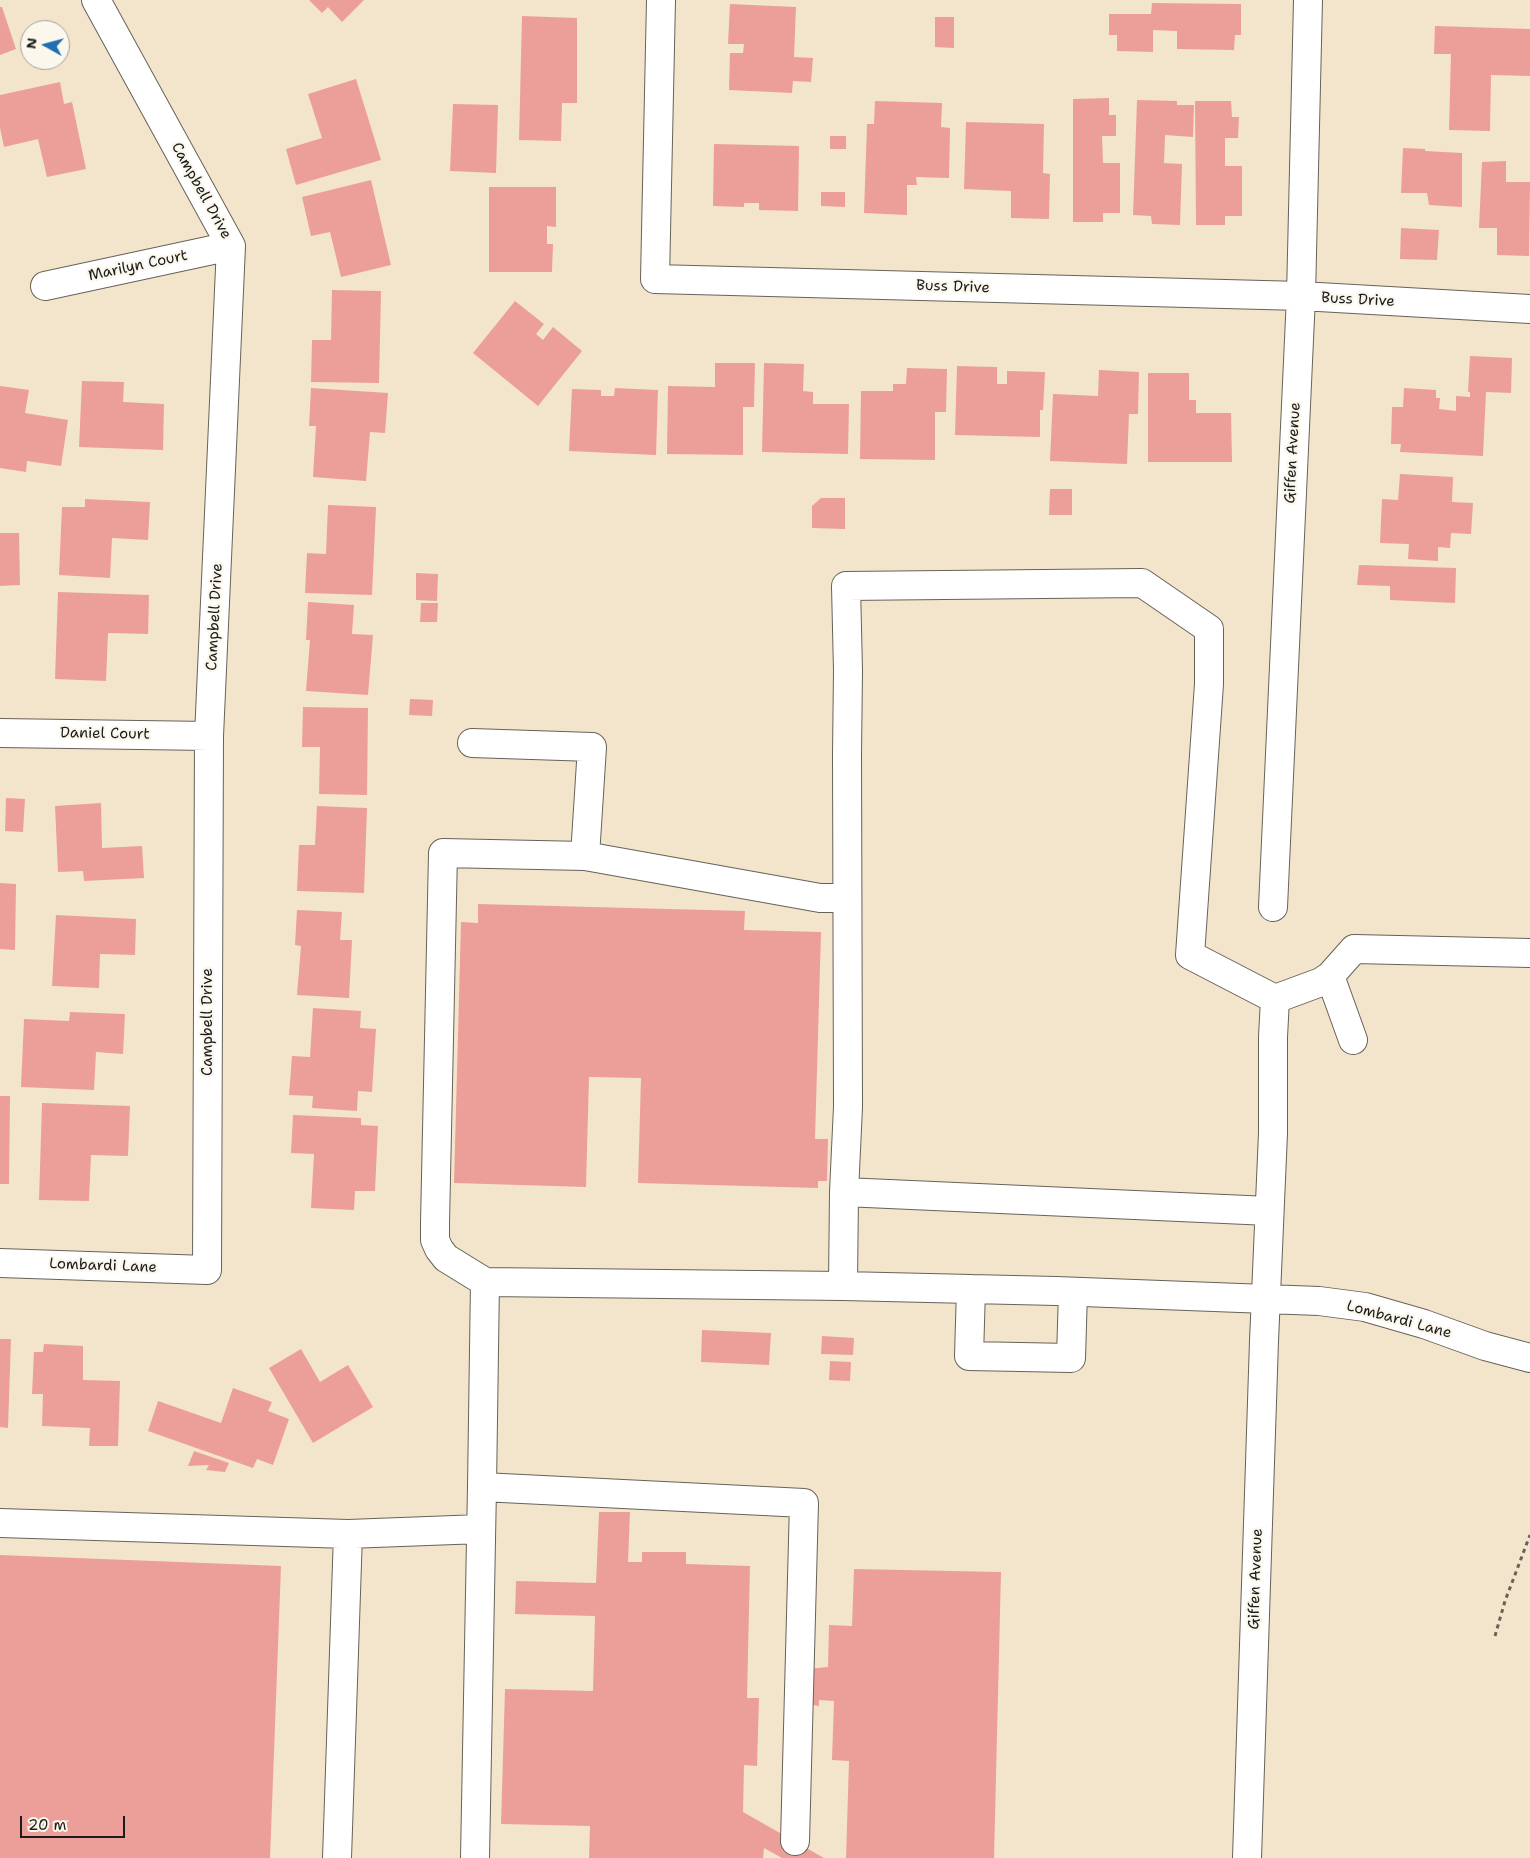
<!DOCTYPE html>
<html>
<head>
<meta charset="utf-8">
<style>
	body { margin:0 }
	#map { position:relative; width:1530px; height:1858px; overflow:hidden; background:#f3e5cb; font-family:"Shantell Sans",sans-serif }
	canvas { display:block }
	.north { position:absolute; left:20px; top:20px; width:50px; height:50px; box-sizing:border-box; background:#fbf7ec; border:1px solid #a29f99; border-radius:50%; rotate:277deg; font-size:14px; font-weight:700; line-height:20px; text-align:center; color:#1c1c1c }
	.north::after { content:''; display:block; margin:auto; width:18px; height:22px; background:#1f6fb2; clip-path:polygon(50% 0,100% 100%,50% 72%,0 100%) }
	.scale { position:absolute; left:20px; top:1816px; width:105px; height:22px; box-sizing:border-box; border:2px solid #1c1c1c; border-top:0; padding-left:6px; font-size:15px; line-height:18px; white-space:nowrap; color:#1c1c1c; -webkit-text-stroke:4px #fbf7ec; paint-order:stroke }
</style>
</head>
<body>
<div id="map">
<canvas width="1530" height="1858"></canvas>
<div class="north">N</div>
<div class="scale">20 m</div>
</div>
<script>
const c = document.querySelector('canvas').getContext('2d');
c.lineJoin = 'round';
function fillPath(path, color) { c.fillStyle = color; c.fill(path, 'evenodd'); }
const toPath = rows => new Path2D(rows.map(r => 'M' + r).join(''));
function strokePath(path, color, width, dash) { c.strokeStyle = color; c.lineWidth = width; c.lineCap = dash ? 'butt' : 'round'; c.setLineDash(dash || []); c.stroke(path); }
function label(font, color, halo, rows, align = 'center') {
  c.font = font + ' "Shantell Sans",sans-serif'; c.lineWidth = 4.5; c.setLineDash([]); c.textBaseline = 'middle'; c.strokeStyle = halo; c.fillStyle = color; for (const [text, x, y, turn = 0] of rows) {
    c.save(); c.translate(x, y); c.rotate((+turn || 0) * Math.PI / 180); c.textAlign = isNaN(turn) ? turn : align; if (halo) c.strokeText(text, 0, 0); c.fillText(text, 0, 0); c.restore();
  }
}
const building = toPath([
	[309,0,364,0,342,22,328,7,322,13],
	[1152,3,1241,4,1241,35,1235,35,1234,50,1177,49,1177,31,1153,30,1153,52,1117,51,1117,35,1109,35,1109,14,1151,14],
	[730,4,796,7,794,57,813,58,811,82,793,81,792,93,729,90,730,53,743,53,744,44,728,44],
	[0,7,2,7,16,49,0,55],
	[522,16,577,18,577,103,562,103,561,141,519,140],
	[935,17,954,17,954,48,935,47],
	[1435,26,1530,29,1530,76,1491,75,1490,131,1449,130,1451,54,1434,54],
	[356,79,381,160,296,185,286,149,322,138,308,94],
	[60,82,64,104,72,102,86,169,47,177,38,139,4,147,0,128,0,95],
	[1109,98,1109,115,1116,115,1116,136,1102,136,1103,163,1120,163,1120,213,1103,213,1103,222,1073,222,1073,99],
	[1137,100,1177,101,1177,105,1194,105,1193,137,1165,135,1164,163,1182,164,1180,225,1152,224,1151,216,1133,215],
	[875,101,942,103,941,127,950,128,949,178,916,177,917,185,907,185,907,215,864,213,867,124,874,124],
	[1195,101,1231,101,1232,117,1239,117,1238,138,1225,138,1225,166,1242,166,1242,216,1225,216,1225,225,1196,225],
	[453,104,498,105,496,173,450,171],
	[966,122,1044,124,1043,173,1050,174,1049,219,1011,218,1011,191,964,189],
	[830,136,846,136,846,149,830,149],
	[714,144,799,146,798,211,759,210,759,203,744,203,744,207,713,206],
	[1403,148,1425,149,1425,151,1462,153,1462,207,1429,205,1427,193,1401,193],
	[1506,161,1506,182,1530,182,1529,256,1497,255,1497,228,1479,228,1482,162],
	[371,180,391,265,341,277,330,232,311,236,302,197],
	[489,187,556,187,556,227,547,226,547,244,553,244,552,272,489,272],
	[821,192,845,192,845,207,821,206],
	[1401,228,1439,230,1437,260,1400,259],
	[332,290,381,291,379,383,311,382,312,340,331,340],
	[515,301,544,324,536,334,543,340,553,327,582,351,538,406,473,353],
	[1470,356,1512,358,1511,393,1486,392,1483,456,1400,452,1401,444,1391,444,1392,407,1403,407,1404,388,1436,390,1436,398,1440,398,1439,409,1456,411,1456,396,1470,397,1470,392,1468,392],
	[715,363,755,363,754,407,743,407,743,455,667,454,668,386,715,387],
	[764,363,804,364,803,391,813,392,813,404,849,404,848,454,762,452],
	[957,366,997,367,997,384,1007,384,1007,371,1045,372,1043,410,1040,410,1040,437,955,435],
	[907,368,947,369,946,412,935,412,935,460,860,459,861,391,893,391,893,384,906,384],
	[1099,370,1139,372,1138,414,1129,414,1127,464,1050,461,1053,394,1098,396],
	[1148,373,1189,373,1189,400,1196,400,1196,413,1231,413,1232,462,1148,462],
	[82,381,124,382,123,402,164,404,163,450,79,447],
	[0,386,29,390,25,413,68,420,61,466,27,461,26,472,0,468],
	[311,388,388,393,385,433,370,432,366,481,313,477,316,426,309,426],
	[615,388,658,390,656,455,569,451,572,389,601,390,601,396,614,396],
	[1400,474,1453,477,1452,502,1473,503,1471,534,1451,533,1450,548,1438,547,1438,561,1408,559,1409,544,1380,543,1382,499,1398,500],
	[1050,489,1072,489,1072,515,1049,515],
	[821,498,845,498,845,529,812,528,812,506],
	[85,499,150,502,148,540,112,538,110,578,59,575,62,507,85,507],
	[328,505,376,507,372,595,305,593,307,553,326,554],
	[0,533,19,533,20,585,0,586],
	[1359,565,1456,568,1455,603,1390,600,1390,586,1357,585],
	[416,573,438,574,437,601,416,600],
	[58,592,149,595,148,634,108,633,106,681,55,679],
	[308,602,354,605,352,634,373,635,368,695,306,691,310,640,306,640],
	[421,603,438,603,437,622,420,622],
	[410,699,433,700,432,716,409,715],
	[303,707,368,708,367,795,319,794,320,747,302,747],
	[6,798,25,799,23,832,5,831],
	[101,803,102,848,142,846,144,878,84,881,83,871,58,872,55,806],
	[317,806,367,808,364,893,297,891,299,845,315,845],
	[0,883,16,884,15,950,0,949],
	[478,904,745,911,744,930,821,932,815,1139,828,1139,827,1181,818,1181,818,1188,638,1183,641,1078,589,1077,586,1187,454,1183,461,922,478,923],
	[297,910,342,912,340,940,352,940,349,998,297,995,301,946,295,945],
	[56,915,136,919,135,955,100,954,99,988,52,986],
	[313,1008,361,1011,360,1028,376,1029,372,1092,358,1091,357,1111,312,1108,313,1096,289,1095,292,1056,310,1057],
	[70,1012,125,1014,123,1054,96,1052,94,1090,21,1087,24,1019,69,1021],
	[0,1096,10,1096,9,1184,0,1184],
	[42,1103,130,1106,128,1156,91,1155,89,1201,39,1200],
	[293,1115,361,1118,361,1125,378,1126,375,1191,355,1191,354,1210,311,1208,314,1154,291,1153],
	[702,1330,771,1333,769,1365,701,1362],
	[822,1336,854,1338,853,1355,821,1354],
	[0,1339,11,1339,8,1428,0,1427],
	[44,1344,83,1346,83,1380,120,1381,118,1446,89,1446,90,1428,42,1426,43,1394,32,1394,34,1352,43,1352],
	[301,1349,320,1382,348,1365,373,1407,313,1443,269,1368],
	[830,1361,851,1362,850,1381,829,1380],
	[233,1388,272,1402,268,1411,289,1419,273,1465,257,1459,253,1468,148,1431,158,1401,221,1423],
	[194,1451,229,1463,225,1472,206,1470,209,1465,188,1466],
	[599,1512,630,1512,628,1562,642,1562,642,1552,686,1552,686,1564,750,1566,747,1698,759,1698,757,1766,744,1765,743,1812,824,1858,782,1858,764,1848,763,1858,589,1858,590,1826,501,1824,505,1689,593,1691,595,1616,515,1614,516,1581,596,1583],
	[0,1555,281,1566,270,1858,0,1858],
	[854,1569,1001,1572,994,1858,846,1858,849,1761,832,1760,834,1701,819,1700,819,1706,813,1705,813,1693,807,1693,807,1669,828,1667,829,1625,852,1626]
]);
const path = toPath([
	[1495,1636,1505,1601,1530,1535]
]);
const minor = toPath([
	[661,0,655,279,1301,296,1530,309],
	[45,286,231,246],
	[0,733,209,736],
	[472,743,592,747,585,856],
	[847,898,820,898,585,856,443,853,435,1223,435,1240,439,1249,446,1258,485,1282,843,1286,1056,1291,1319,1301,1365,1307,1424,1324,1485,1346,1530,1358],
	[1273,907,1301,296,1308,0],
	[1330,976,1353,1040],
	[1275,999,1321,982,1330,976,1354,949,1530,953],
	[844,1192,1269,1211],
	[0,1263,207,1270,209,736,231,246,96,0],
	[843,1286,844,1192,848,1107,847,754,848,671,846,586,1142,583,1209,629,1209,684,1190,955,1275,999,1273,1037,1273,1133,1264,1341,1247,1858],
	[971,1289,969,1356,1071,1358,1073,1292],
	[482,1487,485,1282],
	[0,1523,348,1534,481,1529],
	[337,1858,348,1534],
	[475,1858,482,1487,804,1503,795,1841]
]);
const streetNames = [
	["Campbell Drive",201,191,61],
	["Marilyn Court",138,266,-12],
	["Buss Drive",953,287,2],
	["Buss Drive",1358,300,3],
	["Giffen Avenue",1293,453,-87],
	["Campbell Drive",215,617,-87],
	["Daniel Court",105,734,1],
	["Campbell Drive",208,1022,-90],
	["Lombardi Lane",103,1266,2],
	["Lombardi Lane",1399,1320,15],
	["Giffen Avenue",1256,1579,-88]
];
fillPath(building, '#ec9f99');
strokePath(minor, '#676259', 30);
strokePath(path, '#676259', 3, [4, 4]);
strokePath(minor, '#fff', 28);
label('15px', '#1c1c1c', '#fbf7ec', streetNames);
</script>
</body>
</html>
